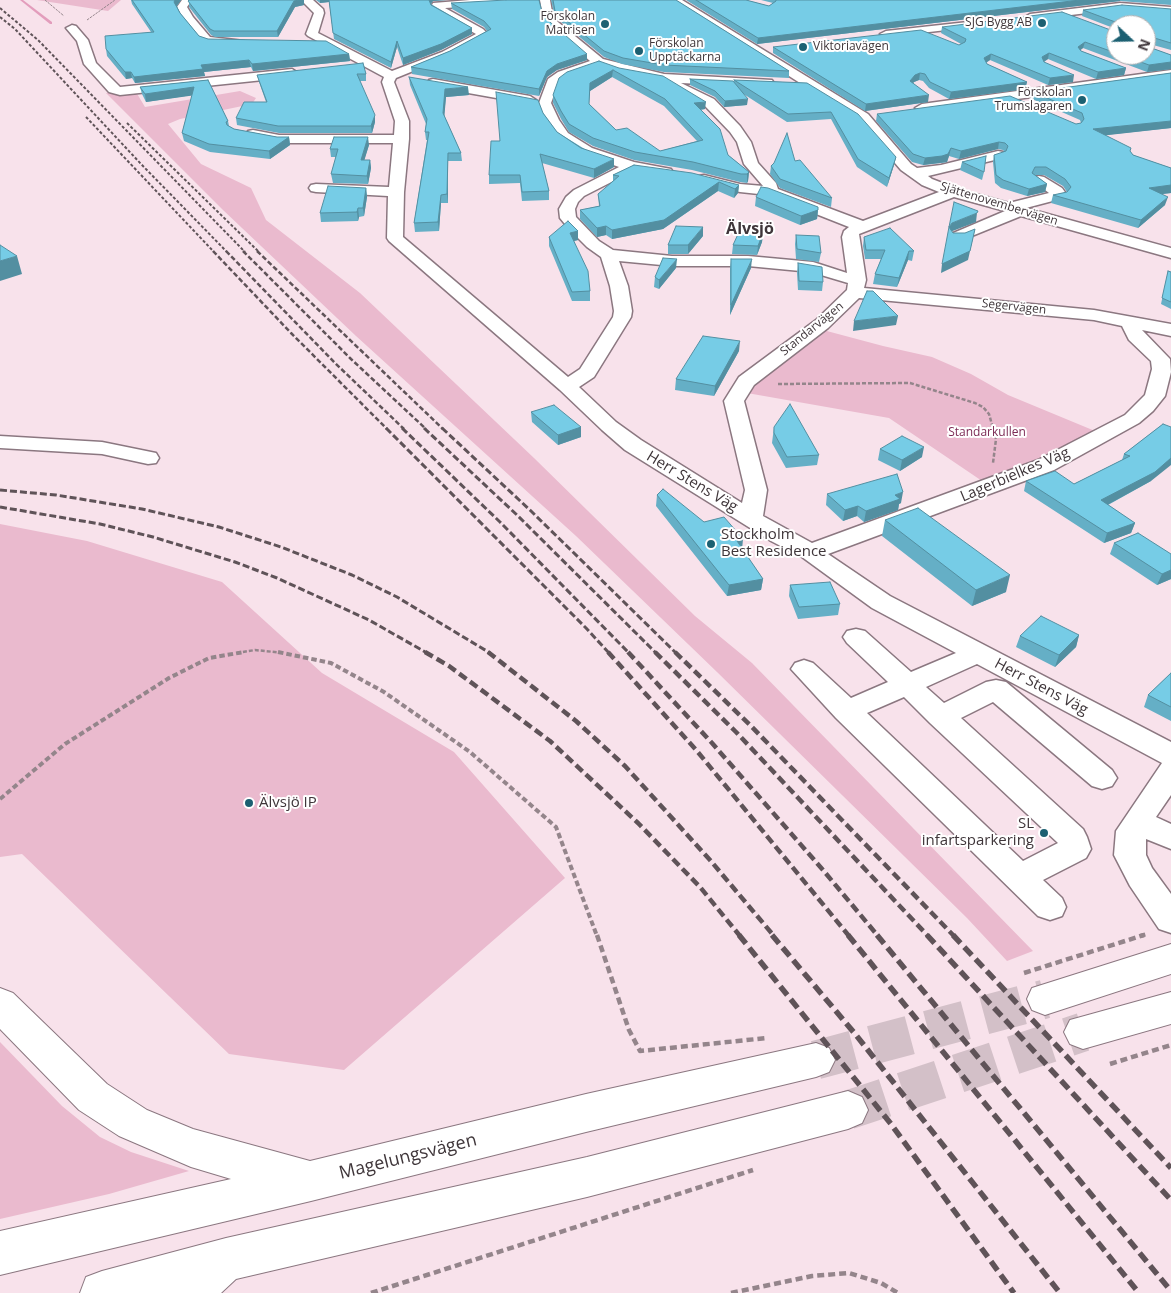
<!DOCTYPE html>
<html>
<head>
<meta charset="utf-8">
<style>
	body { margin:0 }
	#map { position:relative; width:1171px; height:1293px; overflow:hidden; background:#f8e2eb; font-family:"Open Sans",sans-serif }
	canvas { display:block }
	.north { position:absolute; left:1106px; top:15px; width:50px; height:50px; box-sizing:border-box; background:#fff; border:1px solid #b2afb0; border-radius:50%; rotate:111deg; font-size:14px; font-weight:700; line-height:20px; text-align:center; color:#3f363a }
	.north::after { content:''; display:block; margin:auto; width:18px; height:22px; background:#1c6072; clip-path:polygon(50% 0,100% 100%,50% 72%,0 100%) }
</style>
</head>
<body>
<div id="map">
<canvas width="1171" height="1293"></canvas>
<div class="north">N</div>
</div>
<script>
const c = document.querySelector('canvas').getContext('2d');
c.lineJoin = 'round';
function fillPath(path, color) { c.fillStyle = color; c.fill(path, 'evenodd'); }
const toPath = rows => new Path2D(rows.map(r => 'M' + r).join(''));
function strokePath(path, color, width, dash) { c.strokeStyle = color; c.lineWidth = width; c.lineCap = dash ? 'butt' : 'round'; c.setLineDash(dash || []); c.stroke(path); }
function label(font, color, halo, rows, align = 'center') {
  c.font = font + ' "Open Sans",sans-serif'; c.lineWidth = 4; c.setLineDash([]); c.textBaseline = 'middle'; c.strokeStyle = halo; c.fillStyle = color; for (const [text, x, y, turn = 0] of rows) {
    c.save(); c.translate(x, y); c.rotate((+turn || 0) * Math.PI / 180); c.textAlign = isNaN(turn) ? turn : align; if (halo) c.strokeText(text, 0, 0); c.fillText(text, 0, 0); c.restore();
  }
}
const green = toPath([
	[37,0,121,0,108,11],
	[240,91,256,98,252,104,180,119,168,124,201,164,251,188,266,220,360,293,534,458,695,616,752,663,1033,951,1007,961,967,918,717,672,576,536,356,336,223,210,106,93,136,92,145,107],
	[823,330,883,346,932,357,971,374,1008,395,1095,431,1035,461,985,483,889,418,747,393,754,379],
	[0,524,87,541,222,582,322,673,454,752,565,878,344,1070,229,1054,22,854,0,857],
	[0,1042,62,1106,100,1137,131,1152,189,1171,109,1194,0,1219]
]);
const stream = toPath([
	[20,0,23,0,52,22,52,24,50,24,20,0]
]);
const majorTunnel = toPath([
	[816,1060,1045,999],
	[848,1110,1083,1032]
]);
const pathFar3 = toPath([
	[45,0,64,16],
	[87,20,115,0]
]);
const pathFar2 = toPath([
	[778,384,910,383,975,403,983,407,989,414,996,439,993,463],
	[237,653,255,650,284,653]
]);
const pathFar1 = toPath([
	[278,652,331,663,384,692,470,752,556,827,597,936],
	[0,799,65,744,169,678,209,658,244,652],
	[1140,936,1147,934]
]);
const path = toPath([
	[597,935,629,1030,640,1051,767,1038],
	[1024,973,1144,935],
	[1110,1064,1171,1045],
	[371,1293,753,1170],
	[731,1293,812,1276,849,1273,881,1283,898,1293]
]);
const minor = toPath([
	[182,0,192,0,187,7,193,17,210,37,244,41,246,43,244,45,214,45,202,41,184,20,177,7,182,0],
	[301,0,313,0,323,9,324,13,318,33,392,71,442,52,476,34,432,9,431,7,433,3,470,0,530,0,525,3,445,8,483,29,489,35,450,56,396,78,394,82,409,121,409,139,404,192,403,237,568,377,580,369,613,317,614,311,610,286,601,257,587,247,569,229,560,218,559,209,566,197,574,190,619,167,582,154,558,139,545,120,539,103,548,79,558,72,590,61,544,21,540,0,550,0,553,18,603,59,664,74,772,80,774,83,772,86,768,87,681,83,714,99,740,126,751,142,758,163,776,183,778,189,863,221,939,192,922,185,901,170,858,120,670,0,682,0,868,114,911,164,917,168,941,165,998,151,1003,152,1005,155,1003,158,928,176,932,179,958,189,1009,203,1049,193,1032,180,1034,177,1039,176,1044,177,1062,188,1067,195,1064,198,1026,208,1171,248,1171,258,1021,216,957,242,951,240,949,237,951,234,1005,211,954,197,859,234,866,280,864,288,1094,310,1171,324,1171,336,1142,330,1170,359,1171,372,1165,396,1153,411,1139,423,1054,470,828,554,890,596,1171,742,1171,795,1156,817,1171,824,1171,849,1146,839,1146,855,1152,868,1171,894,1171,933,1159,929,1130,886,1114,855,1116,831,1162,763,977,664,926,687,944,703,986,682,996,680,1006,682,1112,770,1117,778,1112,786,1102,789,1092,786,993,702,961,718,1083,829,1087,837,1091,849,1086,858,1043,880,1062,898,1066,907,1062,916,1050,920,1038,916,836,718,791,669,795,663,804,660,813,663,851,698,888,682,847,643,843,637,847,631,856,629,865,631,911,672,956,653,872,608,802,557,771,541,625,450,602,430,560,390,389,241,387,238,388,196,316,192,311,191,309,188,311,185,316,184,389,187,393,143,279,143,248,137,246,134,248,131,253,130,279,135,394,135,395,121,382,82,384,77,308,36,306,34,314,13,301,0],
	[599,66,663,82,704,105,730,132,737,142,744,164,763,186,740,184,704,175,699,176,697,179,699,182,740,192,768,195,849,227,844,231,842,237,847,273,813,262,748,256,672,256,613,250,599,241,576,217,575,209,578,202,584,196,633,171,666,176,671,175,673,172,671,169,634,162,592,148,568,133,559,120,551,103,558,84,566,78,599,66],
	[619,261,672,266,748,266,811,272,848,283,847,290,816,320,739,377,724,401,745,490,742,503,641,440,616,422,579,387,594,377,631,317,632,311,628,286,619,261],
	[859,298,1094,320,1122,326,1129,340,1151,361,1152,369,1145,395,1125,415,1038,460,812,543,763,516,767,490,744,401,754,385,828,328,859,298],
	[904,697,930,723,1058,843,1023,861,867,713,904,697],
	[1120,3,1171,7,1171,13,1120,9,1030,20,1025,17,1030,14,1120,3],
	[977,21,982,24,981,26,886,37,880,34,886,31,977,21],
	[72,25,76,26,88,40,96,63,120,87,292,69,298,73,292,77,120,95,109,92,84,64,77,41,66,28,72,25],
	[1171,70,1171,78,922,112,915,108,922,104,1171,70],
	[433,79,530,96,536,100,530,104,429,86,427,83,429,80,433,79],
	[0,436,102,442,156,453,159,458,156,463,148,464,102,454,0,448,0,436]
]);
const major = toPath([
	[1171,944,1171,974,1045,1015,1032,1010,1027,999,1032,988,1171,944],
	[0,988,13,993,107,1084,147,1110,193,1129,310,1161,586,1094,816,1043,829,1048,835,1060,829,1072,816,1077,586,1132,311,1201,0,1275,0,1231,231,1179,191,1167,119,1136,79,1110,0,1029,0,988],
	[1171,992,1171,1024,1083,1049,1070,1044,1064,1032,1070,1020,1171,992],
	[848,1091,862,1097,868,1110,862,1123,848,1129,587,1197,236,1279,221,1293,80,1293,86,1277,102,1271,226,1238,587,1157,848,1091]
]);
const railFar4 = toPath([
	[0,8,38,40,245,252],
	[0,17,15,29,141,164,227,252],
	[86,117,214,252],
	[127,123,259,252]
]);
const railFar3 = toPath([
	[213,251,291,333,387,429],
	[226,251,335,363,404,429],
	[243,251,351,359,426,429],
	[257,251,443,429]
]);
const railFar2 = toPath([
	[386,428,586,628,609,653],
	[402,428,500,522,629,653],
	[424,428,517,515,656,653],
	[442,428,531,511,676,653],
	[0,490,56,495,142,509,219,527,281,547,352,575,397,597,490,653],
	[0,507,100,524,153,537,235,562,277,578,369,620,427,653]
]);
const railFar1 = toPath([
	[425,652,449,666,550,741,638,823,700,887,740,936],
	[488,652,576,721,625,766,710,860,774,936],
	[608,652,697,751,849,936],
	[628,652,712,743,823,870,878,936],
	[655,652,736,732,928,936],
	[675,652,752,727,954,936]
]);
const rail = toPath([
	[739,935,891,1124,1014,1293],
	[772,935,856,1035,1060,1293],
	[848,935,1139,1293],
	[877,935,1171,1291],
	[927,935,1171,1200],
	[953,935,1171,1168]
]);
const wall = toPath([
	[131,0,181,0,177,6,180,13,199,36,208,39,349,54,350,61,253,71,251,67,204,72,205,76,135,83,132,78,126,79,107,56,106,49,151,32,132,4],
	[189,0,304,0,304,5,295,7,278,37,215,37,211,35,189,7],
	[316,0,447,0,433,1,431,4,472,28,472,34,441,50,403,65,397,47,391,68,334,39,329,2,320,3],
	[551,0,676,0,789,71,789,78,664,72,622,64,604,57,555,17],
	[686,0,746,0,769,6,773,3,761,0,1171,0,1171,5,1120,1,757,44],
	[451,3,543,16,587,60,557,70,547,77,539,96,412,74,411,67,450,51,487,31,484,27,452,9],
	[1171,9,1171,50,1146,43,1146,46,1171,55,1171,69,1147,72,1083,48,1080,50,1081,51,1126,68,1124,75,1096,79,1048,59,1044,62,1073,82,1048,85,990,60,986,63,987,64,1027,82,1025,89,949,99,929,88,923,81,919,80,914,82,913,83,928,102,865,111,773,53,773,47,959,45,961,44,941,33,942,27,1116,32,1116,55,1146,55,1146,25,1116,25,1116,29,1082,16,1083,10],
	[599,61,705,109,701,110,728,155,749,172,748,181,747,183,740,182,692,170,634,160,593,146,569,132,561,119,553,103,553,95],
	[612,77,664,106,697,141,660,151,616,130,589,104,590,91],
	[1171,73,1171,128,1105,135,1130,151,1133,155,1171,168,1171,193,1161,194,1165,205,1138,228,1051,203,1053,195,1067,192,1063,186,1044,175,1035,175,1047,184,1045,192,1027,196,1001,188,995,183,993,162,994,155,1005,152,1003,150,998,149,959,159,949,156,947,162,941,163,923,165,912,162,876,121,877,114,1076,124,1081,123,1080,120,1032,99,1033,92],
	[366,74,366,81,360,81,375,122,372,133,279,133,237,125,236,118,266,102,259,82,257,75],
	[409,77,469,95,446,97,444,115,461,153,462,161,448,161,448,203,441,203,439,231,415,232,414,223,427,140,426,140,425,132,426,124,410,85],
	[690,79,734,82,734,80,807,83,896,157,894,165,887,187,857,167,831,119,787,122,742,93,747,105,724,107,715,97,690,85],
	[208,80,228,121,229,126,234,129,277,137,289,137,290,145,270,159,210,152,184,141,182,133,192,95,146,102,142,94,140,87],
	[543,113,557,132,614,167,594,178,542,163,549,191,549,200,522,201,520,183,489,184,489,175,499,141],
	[369,145,364,160,370,160,371,168,368,184,333,183,331,174,336,157,331,157,330,149],
	[795,161,832,198,831,207,780,188,770,174,771,166],
	[962,162,984,172,982,180,960,170],
	[634,165,739,185,738,193,734,198,718,191,663,229,612,239,606,235,597,237,580,219,580,210,599,206,598,194,613,182,613,175],
	[366,188,367,197,364,216,359,217,358,221,321,222,320,213],
	[756,197,818,210,817,219,800,225,755,206],
	[578,231,578,240,574,241,590,291,590,301,572,301,549,246,549,237],
	[763,233,762,242,757,255,732,254,733,245],
	[796,235,821,253,819,262,796,259,795,244],
	[703,236,688,254,668,254,668,245],
	[864,237,914,251,912,261,908,260,897,287,873,284,875,274,881,259,865,259,863,246],
	[731,259,751,268,730,315,730,268],
	[798,263,823,282,822,291,798,290,797,273],
	[676,268,659,289,654,287,655,277],
	[1168,271,1171,272,1171,309,1161,304],
	[739,351,714,396,675,390,676,379],
	[531,412,581,427,581,437,558,445,532,422],
	[1163,424,1151,481,1108,505,1135,523,1131,533,1104,543,1024,491,1026,481,1074,484,1122,460,1124,454],
	[774,427,819,455,817,465,786,468,772,443],
	[880,449,922,457,900,471,878,460],
	[827,494,901,503,899,504,898,510,864,522,857,516,843,521,826,505],
	[657,495,704,522,742,549,763,579,761,590,727,596,656,506],
	[885,520,1006,592,972,606,882,536],
	[1114,543,1171,554,1171,579,1157,585,1110,554],
	[790,585,840,604,838,615,798,619,789,596],
	[1079,635,1076,647,1055,667,1016,647,1020,636],
	[1171,673,1171,721,1144,707,1148,695]
]);
const shadedWall = toPath([
	[175,0,181,0,175,8,174,2],
	[299,0,304,0,304,5,295,7,278,37,277,31,294,1],
	[320,0,329,0,329,2,320,3],
	[429,0,447,0,433,1,429,6],
	[1080,0,1120,0,1120,1,757,44,758,38],
	[472,28,472,34,441,50,403,65,403,58],
	[397,41,397,47,391,68,391,62],
	[1085,42,1083,48,1076,54,1078,47],
	[1049,53,1048,59,1040,64,1042,57],
	[349,54,350,61,253,71,252,64],
	[587,54,587,60,557,70,547,77,539,96,539,89,547,71,557,64],
	[991,54,990,60,982,65,984,58],
	[249,60,251,67,204,72,205,76,135,83,134,77,201,65],
	[1171,62,1171,69,1147,72,1149,65],
	[1126,68,1124,75,1096,79,1098,72],
	[613,70,612,77,590,91,590,83],
	[125,72,131,72,132,78,126,79],
	[920,73,919,80,914,82,909,88,910,81,915,75],
	[1074,75,1073,82,1048,85,1050,78],
	[1027,82,1025,89,949,99,951,92],
	[194,87,196,95,146,102,145,94],
	[468,87,469,95,446,97,444,121,443,113,445,89],
	[929,95,928,102,865,111,866,104],
	[748,99,747,105,724,107,725,101],
	[706,102,705,109,694,110,694,103],
	[375,115,375,122,372,133,371,126],
	[1171,121,1171,128,1091,137,1093,129],
	[289,137,290,145,270,159,269,151],
	[368,137,369,145,362,168,361,160],
	[999,142,998,149,959,159,961,151],
	[951,148,949,156,947,162,923,165,925,158],
	[448,153,448,203,447,194],
	[896,157,894,165,887,187,889,178],
	[614,159,614,167,594,178,594,169],
	[370,160,371,168,368,184,367,176],
	[749,172,748,181,747,183,747,174],
	[719,182,718,191,663,229,612,239,612,230],
	[1047,184,1045,192,1027,196,1029,189],
	[739,185,738,193,734,198,735,189],
	[1171,185,1171,193,1146,196,1149,188],
	[366,188,367,197,364,216,363,208],
	[441,195,441,203,439,231,438,222],
	[1168,197,1165,205,1138,228,1141,220],
	[358,208,359,217,358,221,357,212],
	[818,210,817,219,800,225,801,216],
	[977,213,976,222,950,232,949,227,952,223],
	[606,226,606,235,597,237,597,228],
	[703,227,703,236,688,254,688,245],
	[975,229,968,260,941,273,942,264],
	[578,231,578,240,570,242,570,233],
	[763,233,762,242,757,255,758,246],
	[909,251,908,260,897,287,899,278],
	[17,256,22,274,0,281,0,261],
	[677,259,676,268,659,289,659,280],
	[752,259,751,268,730,315,731,305],
	[898,316,896,325,853,331,854,321],
	[740,341,739,351,714,396,715,386],
	[581,427,581,437,558,445,558,435],
	[924,447,922,457,900,471,902,460],
	[1171,458,1171,465,1151,481,1098,510,1101,500],
	[903,492,901,503,899,504,898,510,864,522,866,511,895,495],
	[858,506,857,516,843,521,845,510],
	[1135,523,1131,533,1104,543,1107,533],
	[743,539,742,550,737,541],
	[1171,570,1171,579,1157,585,1162,574],
	[1010,575,1006,592,972,606,976,590],
	[763,579,761,590,727,596,729,585],
	[1079,635,1076,647,1055,667,1059,655]
]);
const building = toPath([
	[132,0,175,0,174,2,180,13,199,36,208,39,326,41,349,54,252,64,249,60,201,65,203,69,134,77,131,72,125,72,106,49,105,36,154,32,132,0],
	[189,0,299,0,294,1,277,31,214,31,210,29,188,1,189,0],
	[329,0,429,0,431,5,472,28,441,44,403,58,397,41,391,62,333,33,329,0],
	[506,0,539,0,543,16,587,54,557,64,547,71,539,89,411,67,450,51,491,29,484,21,451,3,506,0],
	[553,0,676,0,789,71,664,65,623,58,604,51,555,11,553,0],
	[696,0,746,0,769,6,776,1,776,0,1080,0,758,38,696,0],
	[1122,5,1171,9,1171,43,1148,36,1146,38,1146,25,1118,25,1118,23,1083,10,1122,5],
	[1062,12,1116,32,1116,53,1085,42,1078,47,1081,51,1126,68,1098,72,1049,53,1042,57,1044,62,1074,75,1050,78,991,54,984,58,987,64,1027,82,951,92,930,82,925,74,920,73,915,75,910,81,929,95,866,104,773,47,921,30,959,45,965,42,966,39,942,27,1062,12],
	[1146,39,1146,46,1171,55,1171,62,1149,65,1121,55,1146,55,1146,39],
	[599,61,619,68,663,76,706,102,694,103,720,129,728,155,749,172,747,174,741,174,693,162,635,152,593,138,569,124,561,111,553,95,559,78,567,72,599,61],
	[613,70,665,99,703,140,660,151,627,128,616,130,589,104,590,83,613,70],
	[363,63,366,74,357,74,375,115,371,126,278,126,236,118,244,102,267,102,257,75,363,63],
	[1171,73,1171,121,1093,129,1131,148,1130,151,1133,155,1171,168,1171,185,1149,188,1168,197,1141,220,1053,195,1067,192,1071,187,1065,179,1046,167,1035,167,1032,173,1047,184,1029,189,1003,180,996,175,994,155,1006,151,1008,146,1005,143,999,142,961,151,951,148,948,154,942,156,925,158,913,154,877,114,1010,96,1076,124,1081,123,1084,119,1082,113,1033,92,1171,73],
	[409,77,468,87,445,89,443,113,461,153,448,153,447,194,441,195,438,222,414,223,429,132,425,132,427,119,409,77],
	[690,79,733,81,748,99,725,101,715,91,690,79],
	[208,80,228,121,226,122,227,125,234,129,277,137,289,137,269,151,209,144,182,133,194,87,145,94,140,87,208,80],
	[734,80,807,83,858,114,896,157,889,178,858,159,831,112,788,114,734,80],
	[496,92,538,100,543,113,557,132,581,148,614,159,594,169,540,154,549,191,522,192,520,175,489,175,491,141,500,141,496,92],
	[787,133,795,161,800,160,832,198,780,179,771,166,774,163,787,133],
	[334,137,368,137,361,160,370,160,367,176,331,174,338,149,330,149,334,137],
	[986,156,984,172,962,162,986,156],
	[634,165,692,173,739,185,735,189,719,182,664,220,612,230,606,226,597,228,580,210,600,206,598,194,619,176,613,175,634,165],
	[328,186,366,188,363,208,358,208,357,212,320,213,328,186],
	[761,187,768,188,818,207,818,210,801,216,756,197,761,187],
	[954,202,978,211,977,213,952,223,949,227,954,202],
	[568,221,578,231,570,233,588,271,590,291,572,292,549,237,568,221],
	[676,226,703,227,688,245,668,245,676,226],
	[949,227,953,233,965,233,975,229,970,251,942,264,949,227],
	[890,228,914,251,909,251,899,278,875,274,885,250,866,250,864,237,890,228],
	[739,232,763,233,758,246,733,245,739,232],
	[796,235,819,236,821,253,797,249,796,235],
	[0,245,17,256,0,261,0,245],
	[663,258,677,259,659,280,655,277,663,258],
	[731,259,752,259,731,305,731,259],
	[798,263,822,267,823,282,799,281,798,263],
	[1168,271,1171,272,1171,302,1162,298,1168,271],
	[867,291,873,291,898,316,854,321,867,291],
	[703,336,740,341,715,386,676,379,703,336],
	[790,404,819,455,787,457,774,433,774,427,790,404],
	[554,405,581,427,558,435,531,412,554,405],
	[1163,424,1171,427,1171,458,1155,472,1101,500,1135,523,1107,533,1026,481,1055,471,1074,484,1130,456,1124,454,1163,424],
	[902,436,924,447,902,460,880,449,902,436],
	[897,474,903,492,895,495,900,499,866,511,858,506,845,510,827,494,897,474],
	[663,489,704,522,724,517,743,539,737,541,763,579,729,585,657,495,663,489],
	[918,508,1010,575,976,590,885,520,918,508],
	[1138,533,1171,554,1171,570,1162,574,1114,543,1138,533],
	[830,582,840,604,799,607,790,585,830,582],
	[1041,616,1079,635,1059,655,1020,636,1041,616],
	[1171,673,1171,707,1148,695,1171,673]
]);
const markers = [
	[1042,23,5,"#1c6072"],
	[605,24,5,"#1c6072"],
	[803,47,5,"#1c6072"],
	[639,51,5,"#1c6072"],
	[1082,100,5,"#1c6072"],
	[711,544,5,"#1c6072"],
	[249,803,5,"#1c6072"],
	[1044,833,5,"#1c6072"]
];
const farPoinames = [
	["Förskolan",595,17],
	["Matrisen",595,31],
	["SJG Bygg AB",1032,23],
	["Förskolan",649,44,"left"],
	["Upptäckarna",649,58,"left"],
	["Viktoriavägen",813,47,"left"],
	["Förskolan",1072,93],
	["Trumslagaren",1072,107]
];
const farStreetnames = [
	["Sjättenovembervägen",999,204,17],
	["Segervägen",1014,307,6],
	["Standarvägen",812,329,-39]
];
const farParknames = [
	["Standarkullen",987,433]
];
const streetNames = [
	["Lagerbielkes Väg",1015,475,-23],
	["Herr Stens Väg",692,482,31],
	["Herr Stens Väg",1041,687,28]
];
const poiNames = [
	["Stockholm",721,535],
	["Best Residence",721,552],
	["Älvsjö IP",259,803],
	["SL",1034,824,"right"],
	["infartsparkering",1034,841,"right"]
];
const farDistrictnames = [
	["Älvsjö",750,229]
];
const nearStreetnames = [
	["Magelungsvägen",408,1157,-14]
];
fillPath(green, '#eabace');
fillPath(stream, '#e39dbc');
strokePath(majorTunnel, '#d3c0c8', 39, [39, 19]);
strokePath(minor, '#8b7780', 3);
strokePath(major, '#8b7780', 2);
strokePath(pathFar3, '#94858b', 1, [2.5, 1]);
strokePath(pathFar2, '#94858b', 2.5, [4, 2]);
strokePath(pathFar1, '#94858b', 4, [5.5, 3]);
strokePath(path, '#94858b', 4.5, [7, 4]);
fillPath(minor, '#fff');
fillPath(major, '#fff');
strokePath(railFar4, '#5f5358', 2, [3, 2]);
strokePath(railFar3, '#5f5358', 2.5, [5, 2.5]);
strokePath(railFar2, '#5f5358', 3, [7, 3]);
strokePath(railFar1, '#5f5358', 4.5, [9, 4.5]);
strokePath(rail, '#5f5358', 5.5, [11, 5.5]);
fillPath(wall, '#65afc6');
fillPath(shadedWall, '#538fa1');
fillPath(building, '#76cce6');
strokePath(building, '#538fa1', 1);
for (const [x, y, r, color] of markers) { const dot = new Path2D(); dot.arc(x, y, r, 0, 2 * Math.PI); c.fillStyle = color; c.fill(dot); strokePath(dot, '#fff', 2); }
label('12px', '#3f363a', '#fff', farPoinames, 'right');
label('12px', '#3f363a', '#fff', farStreetnames);
label('12px', '#7c2b55', '#fff', farParknames);
label('15px', '#3f363a', '#fff', streetNames);
label('15px', '#3f363a', '#fff', poiNames, 'left');
label('bold 16px', '#3f363a', '#fff', farDistrictnames);
label('18px', '#3f363a', '#fff', nearStreetnames);
</script>
</body>
</html>
